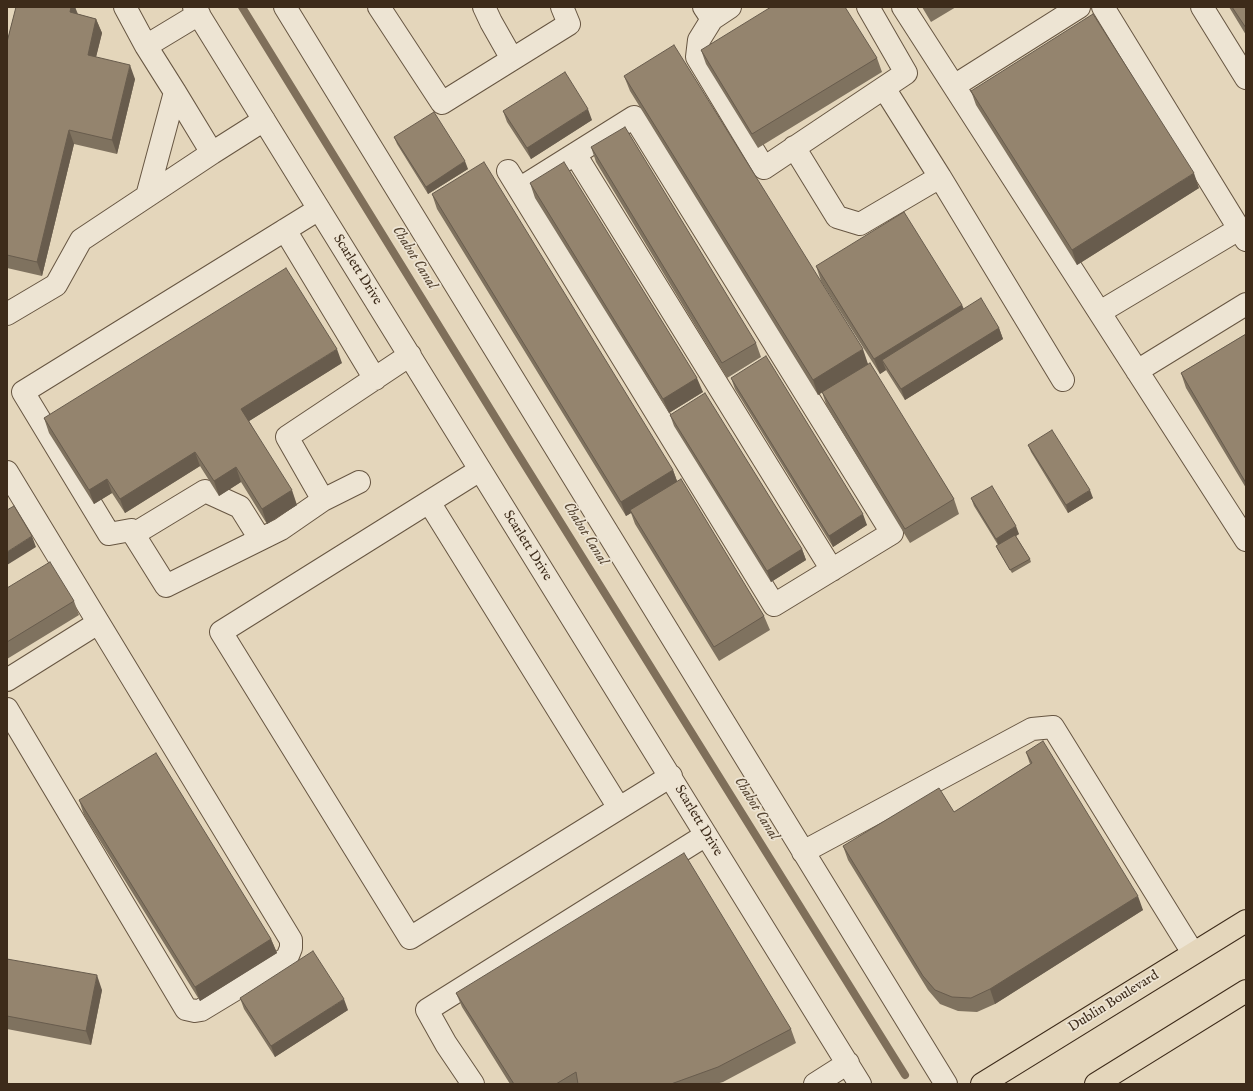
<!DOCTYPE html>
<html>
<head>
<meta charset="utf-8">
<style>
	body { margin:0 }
	#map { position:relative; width:1253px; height:1091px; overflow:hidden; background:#e4d6bb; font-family:"IM FELL English",serif }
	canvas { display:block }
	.frame { position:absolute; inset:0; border:8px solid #3d2b1a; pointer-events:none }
</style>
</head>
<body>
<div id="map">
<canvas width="1253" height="1091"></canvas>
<div class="frame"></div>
</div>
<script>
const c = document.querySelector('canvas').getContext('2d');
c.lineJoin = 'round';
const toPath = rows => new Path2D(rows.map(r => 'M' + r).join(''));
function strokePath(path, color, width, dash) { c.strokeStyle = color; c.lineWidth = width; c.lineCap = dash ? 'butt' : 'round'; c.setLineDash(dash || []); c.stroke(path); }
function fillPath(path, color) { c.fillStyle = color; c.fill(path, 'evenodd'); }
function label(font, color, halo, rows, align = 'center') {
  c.font = font + ' "IM FELL English",serif'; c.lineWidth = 3.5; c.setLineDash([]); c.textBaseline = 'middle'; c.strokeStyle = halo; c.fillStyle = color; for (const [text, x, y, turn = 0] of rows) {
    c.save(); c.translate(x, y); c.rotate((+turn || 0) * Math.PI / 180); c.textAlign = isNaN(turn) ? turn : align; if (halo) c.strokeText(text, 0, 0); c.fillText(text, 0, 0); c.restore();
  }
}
const stream = toPath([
	[242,7,513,446,905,1075]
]);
const minor = toPath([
	[125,7,146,46],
	[194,7,860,1084],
	[285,7,946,1084],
	[379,7,442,103,569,24,562,7],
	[484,7,491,22,512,59],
	[704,7,712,19,730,7],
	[903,7,1246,540],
	[1103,7,1246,240],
	[1202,7,1246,78],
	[199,14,146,46,175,92,212,153,264,120],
	[712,19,699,40,697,57,764,168,906,73,868,7],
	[954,86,1079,7],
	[794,147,837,217,860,224,940,177,884,88],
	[575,154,832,570],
	[508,171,774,605,892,533,634,117,519,189],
	[940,177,1063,380],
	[147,196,175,92],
	[319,209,23,392,109,534,131,530,166,586,281,529,323,500,359,482],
	[285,230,375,379],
	[1100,312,1239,229],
	[7,314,56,285,81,240,212,153],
	[1137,371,1246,304],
	[480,470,221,632,410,938,671,776],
	[7,472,291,940,291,948,287,958,201,1010,195,1011,186,1009,7,709],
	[323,500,287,437,410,355],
	[429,502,619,808],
	[134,534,205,491,240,507,260,539],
	[7,680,98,623],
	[803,852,1032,729,1053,727,1193,953],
	[473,1084,446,1044,427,1010,706,835],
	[815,1084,848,1063]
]);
const major = toPath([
	[982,1084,1246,921],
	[1096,1084,1246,991]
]);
const wall = toPath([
	[16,7,75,7,78,14,96,19,102,33,96,57,135,79,117,154,74,144,42,276,7,268,7,42],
	[922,7,956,7,931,22],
	[1229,7,1246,7,1246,35],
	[701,50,877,58,882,72,758,148,706,64],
	[624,76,868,364,954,499,959,514,910,543,827,407,822,392,818,395,630,91],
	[971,91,1199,188,1077,265,976,105],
	[503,111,592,120,531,159,507,122],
	[394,137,468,169,428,194,397,144],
	[591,147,756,343,761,357,727,378,596,162],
	[530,183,703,392,669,413,535,198],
	[432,194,673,470,677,481,764,616,770,630,719,661,635,524,631,513,626,516,437,209],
	[816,266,962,305,964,309,999,328,1003,339,905,400,886,370,880,374,821,281],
	[1246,334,1246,488,1186,388,1181,373],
	[342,363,249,421,297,505,267,524,241,482,219,496,200,466,125,513,112,493,94,504,49,433,44,418],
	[731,378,867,525,833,547,735,389],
	[670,415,802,549,806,560,771,582,674,426],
	[1028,445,1093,498,1068,513,1031,452],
	[971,498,1019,534,1016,536,1030,559,1031,562,1012,573,998,550,996,546,998,545,974,506],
	[7,588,74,601,79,615,7,659],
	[1026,752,1143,910,995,1004,977,1012,958,1011,940,1004,928,990,848,860,843,846,954,812,1030,764],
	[79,800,271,939,277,953,200,1001,84,815],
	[7,959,102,990,91,1045,7,1029],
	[456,993,791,1029,796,1043,723,1082,716,1084,510,1084,462,1007],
	[240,998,348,1010,275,1057,244,1009]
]);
const shadedWall = toPath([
	[71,7,75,7,78,16,70,12],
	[96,19,102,33,93,69,88,55],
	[130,65,135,79,117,154,112,140],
	[588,109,592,120,531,159,527,148],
	[69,130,74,144,42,276,37,262],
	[465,161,468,169,428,194,426,187],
	[1194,173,1199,188,1077,265,1072,250],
	[962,305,967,319,882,360,886,370,880,374,874,359],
	[999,328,1003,339,905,400,901,389],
	[337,349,342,363,246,423,241,409],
	[863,349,868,364,818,395,813,380],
	[697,378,703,392,669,413,663,399],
	[195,452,200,466,125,513,120,499],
	[236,467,241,482,219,496,214,481],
	[673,470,678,484,630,510,631,513,626,516,621,502],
	[107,479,112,493,94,504,89,490],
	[292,490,297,505,267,524,262,509],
	[1090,490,1093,498,1068,513,1066,505],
	[863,514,867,525,833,547,829,536],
	[1016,526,1019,534,999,546,996,539],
	[32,536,36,547,7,565,7,552],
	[802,549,806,560,771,582,767,571],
	[1138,896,1143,910,995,1004,990,989],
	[271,939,277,953,200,1001,195,987],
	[97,975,102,990,91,1045,86,1031],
	[344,999,348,1010,275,1057,271,1046]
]);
const building = toPath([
	[16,7,71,7,70,12,96,19,88,55,130,65,112,140,69,130,37,262,7,255,7,42,16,7],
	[771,7,845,7,877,58,752,134,701,50,771,7],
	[1232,7,1246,7,1246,28,1232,7],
	[1093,14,1194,173,1072,250,971,91,1093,14],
	[674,45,863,349,813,380,624,76,674,45],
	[565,72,588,109,527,148,503,111,565,72],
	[434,112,465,161,426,187,394,137,434,112],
	[625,127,756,343,722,363,591,147,625,127],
	[484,162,673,470,621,502,432,194,484,162],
	[564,162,697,378,663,399,530,183,564,162],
	[904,212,962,305,874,359,816,266,904,212],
	[286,268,337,349,241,409,292,490,262,509,236,467,214,481,195,452,120,499,107,479,89,490,44,418,286,268],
	[981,298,999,328,901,389,882,360,981,298],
	[1246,334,1246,483,1181,373,1246,334],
	[766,356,863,514,829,536,731,378,766,356],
	[870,363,954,499,905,529,822,392,870,363],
	[705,393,802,549,767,571,670,415,705,393],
	[1052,430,1090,490,1066,505,1028,445,1052,430],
	[681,479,764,616,714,647,630,510,681,479],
	[992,486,1016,526,996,539,971,498,992,486],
	[14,506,32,536,7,552,7,510,14,506],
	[1015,535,1030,559,1010,570,996,546,1015,535],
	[50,562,74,601,7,642,7,588,50,562],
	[1043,741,1138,896,990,989,971,998,952,997,935,990,923,976,843,846,939,788,954,812,1032,763,1026,752,1043,741],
	[156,753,271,939,195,987,79,800,156,753],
	[684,853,791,1029,718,1067,671,1084,578,1084,576,1072,556,1084,514,1084,456,993,684,853],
	[313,951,344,999,271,1046,240,998,313,951],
	[7,959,97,975,86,1031,7,1016,7,959]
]);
const streetNames = [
	["Scarlett Drive",357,270,58],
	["Scarlett Drive",527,546,58],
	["Scarlett Drive",698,821,59],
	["Dublin Boulevard",1114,1002,-32]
];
const waterNames = [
	["Chabot Canal",414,258,58],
	["Chabot Canal",585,534,58],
	["Chabot Canal",756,809,58]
];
strokePath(stream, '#7f6f5a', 8);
strokePath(minor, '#675642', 24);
strokePath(major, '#3d2b1a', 24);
strokePath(minor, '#ede4d3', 22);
strokePath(major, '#e4d6bb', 22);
fillPath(wall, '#7f725f');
fillPath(shadedWall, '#685c4d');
fillPath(building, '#94846e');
strokePath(building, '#685c4d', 1);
label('14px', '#3d2b1a', '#ede4d3', streetNames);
label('italic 15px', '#584734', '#ede4d3', waterNames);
</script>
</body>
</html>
